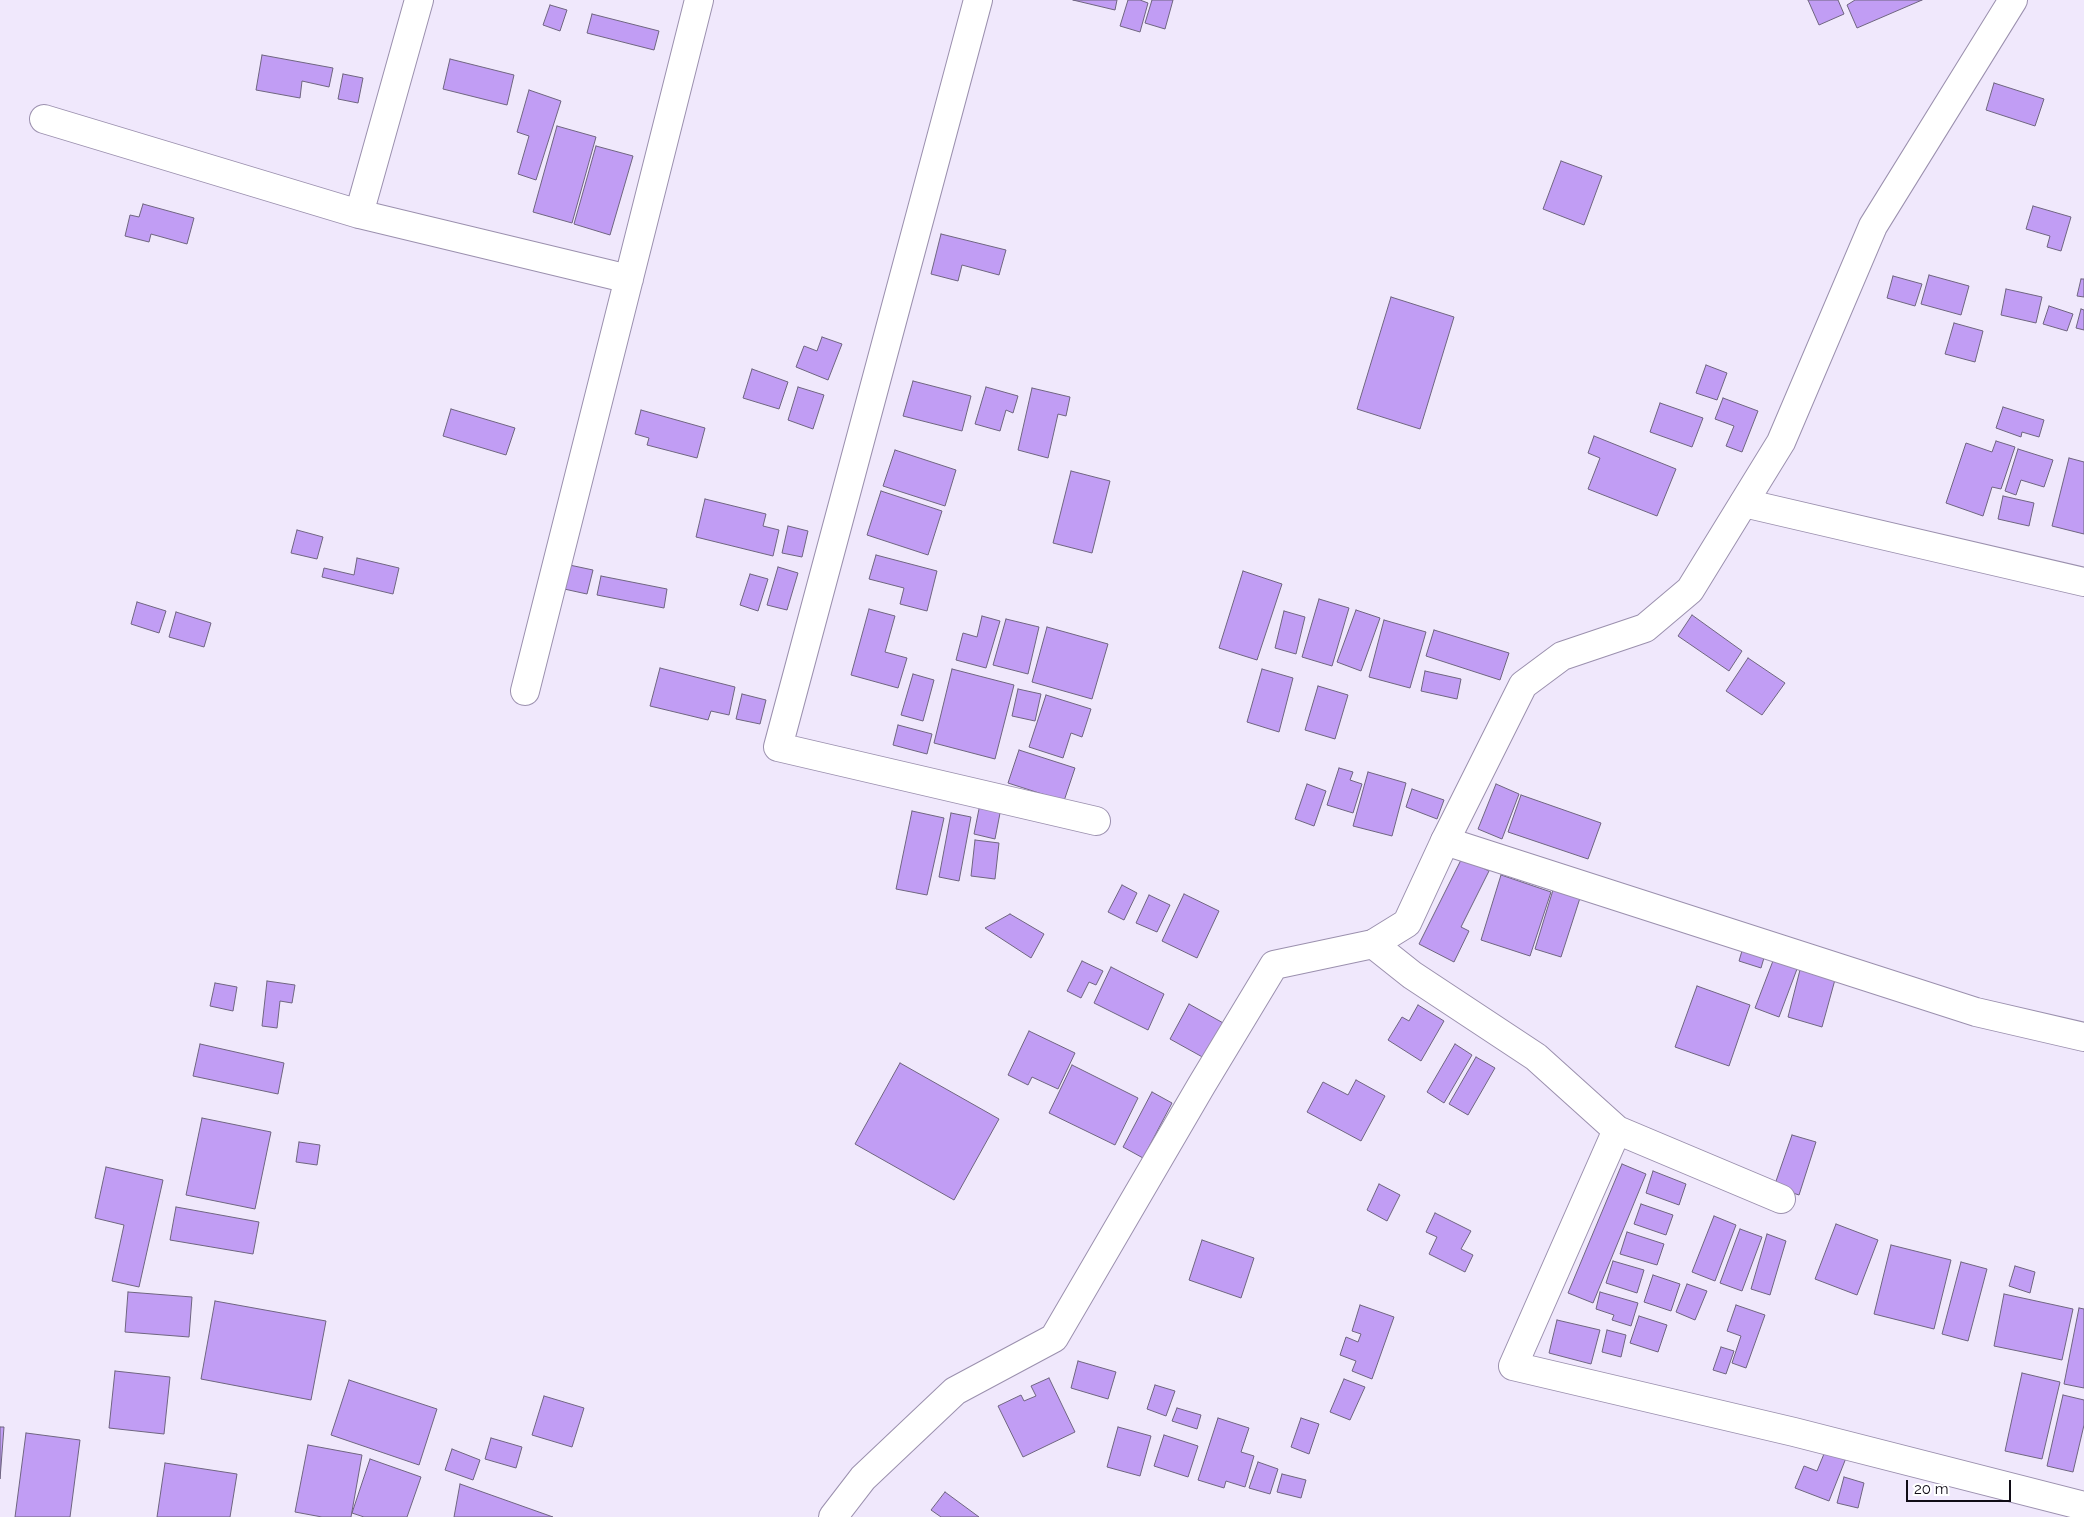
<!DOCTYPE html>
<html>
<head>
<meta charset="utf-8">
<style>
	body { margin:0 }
	#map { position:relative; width:2084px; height:1517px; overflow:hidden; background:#f0e8fc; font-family:Raleway,sans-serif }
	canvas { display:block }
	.scale { position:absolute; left:1906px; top:1480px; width:105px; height:22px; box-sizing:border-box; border:2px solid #100c16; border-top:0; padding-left:6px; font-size:15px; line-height:18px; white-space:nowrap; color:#100c16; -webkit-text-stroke:4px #fff; paint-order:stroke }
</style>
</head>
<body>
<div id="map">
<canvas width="2084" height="1517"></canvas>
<div class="scale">20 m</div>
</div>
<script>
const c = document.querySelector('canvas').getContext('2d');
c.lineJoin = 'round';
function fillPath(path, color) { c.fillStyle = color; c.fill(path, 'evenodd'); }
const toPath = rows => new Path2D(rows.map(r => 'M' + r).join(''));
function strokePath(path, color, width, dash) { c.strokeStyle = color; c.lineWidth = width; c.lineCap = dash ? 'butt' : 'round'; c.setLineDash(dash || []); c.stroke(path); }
const building = toPath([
	[1073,0,1117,0,1115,10,1073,0],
	[1128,0,1140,0,1148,3,1140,32,1120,26,1128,0],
	[1152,0,1173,0,1165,29,1145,23,1152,0],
	[1808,0,1838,0,1844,14,1819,25,1808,0],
	[1922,0,1857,28,1847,5,1855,0,1922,0],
	[550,5,567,10,560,31,543,25,550,5],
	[592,14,659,31,654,50,587,33,592,14],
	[262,55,333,68,329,87,302,81,300,98,256,90,262,55],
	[450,59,514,75,507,105,443,89,450,59],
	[343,74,363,78,358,103,338,99,343,74],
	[1994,83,2044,99,2035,126,1986,110,1994,83],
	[529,90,561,101,536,180,518,174,529,136,517,132,529,90],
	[557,126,596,137,572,223,533,212,557,126],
	[596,146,633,156,610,235,574,224,596,146],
	[1561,161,1602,176,1584,225,1543,209,1561,161],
	[143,204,194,218,187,244,151,234,149,242,125,236,130,215,139,217,143,204],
	[2033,206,2071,217,2061,251,2047,247,2050,236,2026,229,2033,206],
	[941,234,1006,250,999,275,962,265,958,281,931,274,941,234],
	[1929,275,1969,286,1961,315,1921,304,1929,275],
	[1893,276,1922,284,1915,306,1887,298,1893,276],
	[2081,279,2084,279,2084,297,2077,296,2081,279],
	[2006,289,2042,297,2036,323,2001,315,2006,289],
	[1391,297,1454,317,1420,429,1357,409,1391,297],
	[2049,306,2073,314,2067,331,2043,324,2049,306],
	[2081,309,2084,310,2084,330,2076,328,2081,309],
	[1954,323,1983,331,1975,362,1945,354,1954,323],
	[822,337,842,344,828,380,796,367,804,346,817,351,822,337],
	[1706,365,1727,373,1717,400,1696,393,1706,365],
	[752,369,788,382,779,409,743,398,752,369],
	[913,381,971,396,962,431,903,416,913,381],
	[798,387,824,395,813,429,788,420,798,387],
	[986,387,1018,396,1013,413,1006,410,1000,431,975,424,986,387],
	[1032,388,1070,397,1066,416,1058,414,1048,458,1018,450,1032,388],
	[1723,398,1758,411,1742,452,1726,446,1734,426,1715,419,1723,398],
	[1660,403,1703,418,1692,447,1650,432,1660,403],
	[2003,407,2044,420,2039,437,2022,432,2021,437,1996,428,2003,407],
	[451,409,515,428,506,455,443,436,451,409],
	[641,410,705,428,697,458,647,445,649,438,635,434,641,410],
	[1594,436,1676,469,1657,516,1588,489,1600,458,1588,453,1594,436],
	[1996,441,2015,447,2001,489,1992,487,1983,516,1946,503,1966,443,1992,452,1996,441],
	[2018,449,2053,460,2044,487,2021,480,2016,495,2005,491,2018,449],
	[895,450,956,470,945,506,883,486,895,450],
	[2069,458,2084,462,2084,534,2052,526,2069,458],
	[1071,471,1110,481,1092,553,1053,543,1071,471],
	[881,491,942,511,928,555,867,535,881,491],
	[2003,496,2034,503,2029,526,1998,519,2003,496],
	[705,499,766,514,763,526,779,530,773,556,696,537,705,499],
	[788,526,808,531,802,557,782,553,788,526],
	[297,530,323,537,317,559,291,553,297,530],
	[876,555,937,571,927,611,900,604,904,588,869,579,876,555],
	[357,558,399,568,393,594,322,577,324,568,354,575,357,558],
	[560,563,593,570,587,594,555,587,560,563],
	[778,567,798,573,787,610,767,605,778,567],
	[1243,571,1282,584,1257,660,1219,648,1243,571],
	[750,574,768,579,758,611,740,605,750,574],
	[601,576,667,589,664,608,597,595,601,576],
	[1319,599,1349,608,1332,666,1302,657,1319,599],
	[137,602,166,611,159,633,131,624,137,602],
	[869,609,895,616,885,652,907,658,898,688,851,675,869,609],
	[1356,610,1380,618,1361,671,1337,662,1356,610],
	[1284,611,1305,617,1296,654,1275,648,1284,611],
	[176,612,211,623,204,647,169,637,176,612],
	[1692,615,1742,651,1729,671,1678,636,1692,615],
	[982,616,1000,621,986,668,956,660,963,633,977,637,982,616],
	[1006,619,1039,627,1028,674,993,665,1006,619],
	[1384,620,1426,632,1410,688,1369,677,1384,620],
	[1047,627,1108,644,1092,699,1032,682,1047,627],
	[1434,630,1509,653,1500,680,1426,656,1434,630],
	[1748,658,1785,683,1762,715,1726,691,1748,658],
	[660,668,735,687,729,715,711,711,708,720,650,706,660,668],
	[952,669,1014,685,995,759,934,743,952,669],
	[1262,669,1293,678,1279,732,1247,722,1262,669],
	[1425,671,1461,679,1457,699,1421,691,1425,671],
	[913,674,934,680,923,721,901,715,913,674],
	[1318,686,1348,695,1335,739,1305,730,1318,686],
	[1018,689,1041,694,1035,721,1012,716,1018,689],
	[742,694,766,700,760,724,736,719,742,694],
	[1046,695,1091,709,1082,737,1071,733,1063,758,1029,747,1046,695],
	[898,725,932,734,927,754,893,745,898,725],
	[1019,750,1075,768,1064,801,1008,783,1019,750],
	[1339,768,1353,772,1350,780,1362,784,1353,813,1327,805,1339,768],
	[1368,772,1406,783,1392,836,1353,826,1368,772],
	[1307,784,1326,791,1314,826,1295,819,1307,784],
	[1496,784,1519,794,1502,839,1478,829,1496,784],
	[1412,789,1444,800,1437,819,1406,807,1412,789],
	[1521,795,1601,823,1588,859,1508,832,1521,795],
	[980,804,1001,808,995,839,974,834,980,804],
	[912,811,944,818,927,895,896,889,912,811],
	[951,813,971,817,959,881,939,877,951,813],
	[975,840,999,843,995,879,971,876,975,840],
	[1462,858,1489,871,1461,927,1469,931,1454,962,1419,944,1462,858],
	[1501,875,1551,892,1530,956,1481,940,1501,875],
	[1122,885,1137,893,1124,920,1108,912,1122,885],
	[1553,890,1580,898,1561,957,1535,949,1553,890],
	[1184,894,1219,911,1197,958,1162,941,1184,894],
	[1149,895,1170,905,1157,932,1136,923,1149,895],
	[1010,914,1044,934,1031,958,985,928,1010,914],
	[1744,944,1766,951,1761,968,1739,961,1744,944],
	[1776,953,1800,961,1779,1017,1755,1008,1776,953],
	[1082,961,1103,971,1096,985,1089,982,1081,998,1067,991,1082,961],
	[1801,966,1836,976,1822,1027,1788,1017,1801,966],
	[1111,967,1164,994,1148,1030,1094,1003,1111,967],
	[267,981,295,985,292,1003,280,1001,277,1028,262,1026,267,981],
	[215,983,237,987,233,1011,210,1006,215,983],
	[1697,986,1750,1005,1729,1066,1675,1047,1697,986],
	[1189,1004,1225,1024,1206,1059,1170,1039,1189,1004],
	[1418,1005,1444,1021,1421,1061,1388,1040,1402,1017,1409,1021,1418,1005],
	[1029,1031,1075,1053,1058,1089,1032,1077,1028,1085,1008,1075,1029,1031],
	[200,1044,284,1063,278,1094,193,1076,200,1044],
	[1455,1044,1472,1055,1444,1103,1427,1092,1455,1044],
	[1476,1057,1495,1068,1468,1115,1449,1104,1476,1057],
	[900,1063,999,1119,954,1200,855,1144,900,1063],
	[1072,1065,1138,1098,1115,1145,1049,1113,1072,1065],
	[1356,1080,1385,1096,1361,1141,1307,1112,1323,1082,1348,1095,1356,1080],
	[1152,1092,1172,1103,1143,1158,1123,1147,1152,1092],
	[202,1118,271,1132,255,1209,186,1195,202,1118],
	[1792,1135,1816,1142,1799,1195,1774,1187,1792,1135],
	[299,1142,320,1145,317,1165,296,1162,299,1142],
	[1622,1164,1646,1174,1593,1303,1568,1293,1622,1164],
	[106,1167,163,1180,139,1287,112,1281,124,1225,95,1218,106,1167],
	[1653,1171,1686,1184,1679,1205,1646,1193,1653,1171],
	[1379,1184,1400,1195,1387,1221,1367,1210,1379,1184],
	[1641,1204,1673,1215,1666,1235,1634,1224,1641,1204],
	[176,1207,259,1222,253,1254,170,1240,176,1207],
	[1435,1213,1471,1231,1461,1249,1473,1255,1465,1272,1429,1254,1437,1237,1426,1232,1435,1213],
	[1714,1216,1736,1225,1715,1281,1692,1272,1714,1216],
	[1836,1224,1878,1240,1857,1295,1815,1279,1836,1224],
	[1740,1229,1762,1237,1742,1291,1720,1283,1740,1229],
	[1627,1232,1664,1244,1657,1265,1620,1254,1627,1232],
	[1767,1234,1786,1241,1770,1295,1751,1289,1767,1234],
	[1202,1240,1254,1258,1241,1298,1189,1280,1202,1240],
	[1891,1245,1951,1260,1934,1329,1874,1314,1891,1245],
	[1613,1261,1644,1270,1637,1293,1606,1283,1613,1261],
	[1961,1262,1987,1269,1968,1341,1942,1334,1961,1262],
	[2015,1266,2035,1272,2030,1293,2009,1286,2015,1266],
	[1653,1275,1680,1284,1671,1311,1644,1302,1653,1275],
	[1687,1284,1707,1291,1695,1320,1676,1312,1687,1284],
	[128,1292,192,1297,189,1337,125,1332,128,1292],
	[1600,1292,1638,1303,1631,1326,1612,1320,1614,1315,1596,1309,1600,1292],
	[2004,1294,2073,1309,2062,1360,1994,1346,2004,1294],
	[215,1301,326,1321,311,1400,201,1379,215,1301],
	[1360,1305,1394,1317,1372,1379,1352,1371,1356,1361,1340,1355,1346,1337,1358,1342,1361,1334,1352,1331,1360,1305],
	[1736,1305,1765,1315,1746,1368,1732,1363,1741,1336,1727,1331,1736,1305],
	[2079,1308,2084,1309,2084,1388,2064,1384,2079,1308],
	[1639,1316,1667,1325,1658,1352,1630,1343,1639,1316],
	[1557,1320,1600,1330,1591,1364,1549,1353,1557,1320],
	[1607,1330,1626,1335,1621,1357,1602,1352,1607,1330],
	[1721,1347,1734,1351,1726,1374,1713,1370,1721,1347],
	[1078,1361,1116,1372,1108,1399,1071,1388,1078,1361],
	[115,1371,170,1377,164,1434,109,1428,115,1371],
	[2022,1373,2060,1382,2042,1459,2005,1451,2022,1373],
	[1049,1378,1075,1432,1023,1457,998,1406,1021,1395,1024,1401,1036,1396,1031,1386,1049,1378],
	[1344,1379,1365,1387,1350,1420,1330,1412,1344,1379],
	[349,1380,437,1409,419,1465,331,1435,349,1380],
	[1155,1385,1175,1391,1166,1416,1147,1409,1155,1385],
	[2063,1395,2084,1400,2084,1425,2073,1472,2047,1466,2063,1395],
	[544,1396,584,1408,572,1447,532,1435,544,1396],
	[1177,1408,1201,1415,1197,1429,1172,1421,1177,1408],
	[1218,1418,1249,1428,1241,1452,1254,1456,1245,1487,1226,1481,1224,1488,1198,1480,1218,1418],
	[1301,1418,1319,1424,1309,1454,1291,1447,1301,1418],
	[0,1427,4,1427,0,1479,0,1427],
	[1118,1427,1151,1436,1140,1476,1107,1467,1118,1427],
	[26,1433,80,1440,70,1517,15,1517,26,1433],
	[1164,1435,1198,1446,1188,1477,1154,1466,1164,1435],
	[491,1438,522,1447,516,1468,485,1459,491,1438],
	[308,1445,362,1455,351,1517,322,1517,295,1512,308,1445],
	[452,1449,480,1460,473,1480,445,1470,452,1449],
	[1826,1449,1846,1458,1829,1501,1795,1488,1804,1466,1817,1471,1826,1449],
	[370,1459,421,1477,407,1517,364,1517,352,1513,370,1459],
	[1258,1462,1278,1469,1270,1494,1249,1488,1258,1462],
	[165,1463,237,1474,230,1517,157,1517,165,1463],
	[1282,1474,1306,1480,1301,1498,1277,1492,1282,1474],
	[1844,1477,1864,1483,1858,1508,1837,1503,1844,1477],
	[460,1484,553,1517,454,1517,460,1484],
	[945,1492,979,1517,941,1517,931,1510,945,1492]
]);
const minor = toPath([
	[978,0,778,747,1096,821],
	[44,119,359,214,629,279],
	[359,214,419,0],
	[1744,503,2084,582],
	[525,691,699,0],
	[1445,841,1976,1012,2084,1037],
	[1373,944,1412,975,1536,1057,1617,1130,1513,1366,1794,1432,2084,1506],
	[1617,1130,1781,1199]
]);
const tertiary = toPath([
	[833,1517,863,1478,955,1391,1054,1338,1201,1086,1274,965,1373,944,1407,923,1445,841,1523,685,1562,656,1645,628,1690,590,1781,442,1873,226,2013,0]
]);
fillPath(building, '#c19df4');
strokePath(building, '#6f6580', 1);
strokePath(minor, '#9b90ae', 30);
strokePath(tertiary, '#9b90ae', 30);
strokePath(minor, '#fff', 28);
strokePath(tertiary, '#fff', 28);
</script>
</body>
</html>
